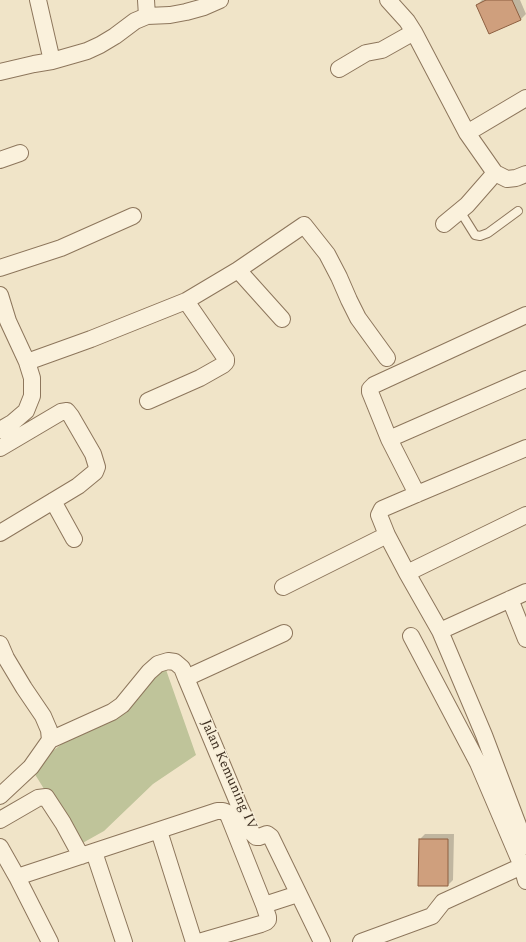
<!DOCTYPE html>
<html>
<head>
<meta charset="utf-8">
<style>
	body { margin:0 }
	canvas { display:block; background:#f0e4c8 }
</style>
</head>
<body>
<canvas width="526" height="942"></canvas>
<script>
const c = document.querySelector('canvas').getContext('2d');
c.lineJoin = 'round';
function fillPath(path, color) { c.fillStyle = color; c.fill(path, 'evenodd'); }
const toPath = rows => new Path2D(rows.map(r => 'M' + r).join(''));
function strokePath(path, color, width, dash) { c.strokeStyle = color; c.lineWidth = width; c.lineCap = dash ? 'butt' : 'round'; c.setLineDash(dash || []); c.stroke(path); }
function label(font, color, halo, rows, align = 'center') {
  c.font = font + ' Spectral,serif'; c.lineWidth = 3; c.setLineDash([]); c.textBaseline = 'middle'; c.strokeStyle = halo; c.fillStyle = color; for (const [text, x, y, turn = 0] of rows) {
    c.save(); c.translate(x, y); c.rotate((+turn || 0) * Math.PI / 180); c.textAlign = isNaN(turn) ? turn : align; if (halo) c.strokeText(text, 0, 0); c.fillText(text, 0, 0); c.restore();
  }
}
const cemetery = toPath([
	[164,664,196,755,153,784,104,831,79,845,31,768]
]);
const shadow = toPath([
	[482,0,520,0,526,14,521,19,477,5],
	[425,834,454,834,453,880,448,885,420,839]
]);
const building = toPath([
	[486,0,512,0,521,20,489,34,476,5,486,0],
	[419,839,448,839,448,886,418,886,419,839]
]);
const lane = toPath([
	[460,211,475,235,480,236,488,233,518,211]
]);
const street = toPath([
	[38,0,52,61],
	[146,0,147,16],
	[388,0,407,21,414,32,467,133,495,173,507,179,516,178,526,174],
	[339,69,366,53,382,50,414,32],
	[0,72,34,64,52,61,87,51,100,45,115,36,135,21,147,16,170,15,186,12,204,7,220,0],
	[467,133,526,98],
	[0,160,20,153],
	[444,224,467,205,495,173],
	[0,268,61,248,133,216],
	[238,270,282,319],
	[0,295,8,321,27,362,32,378,32,396,26,411,12,423,0,430],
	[27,362,91,339,186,301,238,270,304,225,327,254,339,277,349,300,358,318,387,358],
	[148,401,200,378,223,365,226,362,226,359,186,301],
	[389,439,526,379],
	[0,448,61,412,67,411,71,416,93,454,97,467,95,472,78,486,0,533],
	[526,448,417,494,382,509,379,515,387,535,407,573,440,631,484,735,526,846],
	[417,494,389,439,370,392,370,389,374,385,526,315],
	[53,501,74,539],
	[407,573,526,515],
	[283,587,387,535],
	[510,599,526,639],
	[440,631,526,592],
	[411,636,478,763,522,866,526,881],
	[0,644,6,658,24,688,43,716,49,730,50,740,31,767,0,796],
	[186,678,239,805,252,833,256,837,259,837,267,834,271,837,322,942],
	[50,740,112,712,122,705,149,672,158,664,168,661,175,662,182,668,186,678,284,633],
	[0,820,38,798,46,797,63,823,81,856],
	[159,831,194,942],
	[0,847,17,877,50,942],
	[94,852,124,942],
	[17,877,217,811,223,811,226,812,229,817,264,905,268,917,268,920,266,922,261,924,199,942],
	[264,905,298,894],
	[361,942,432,916,443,902,522,866]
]);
const streetNames = [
	["Jalan Kemuning IV",228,775,66]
];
fillPath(cemetery, '#bfc49a');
fillPath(shadow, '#0003');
fillPath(building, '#cf9f7d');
strokePath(building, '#8d5f41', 1);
strokePath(lane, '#8d765c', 10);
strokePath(street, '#8d765c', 18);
strokePath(lane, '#faf1dc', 8);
strokePath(street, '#faf1dc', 16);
label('14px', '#3d2e20', '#f7eed8', streetNames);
</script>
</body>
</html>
